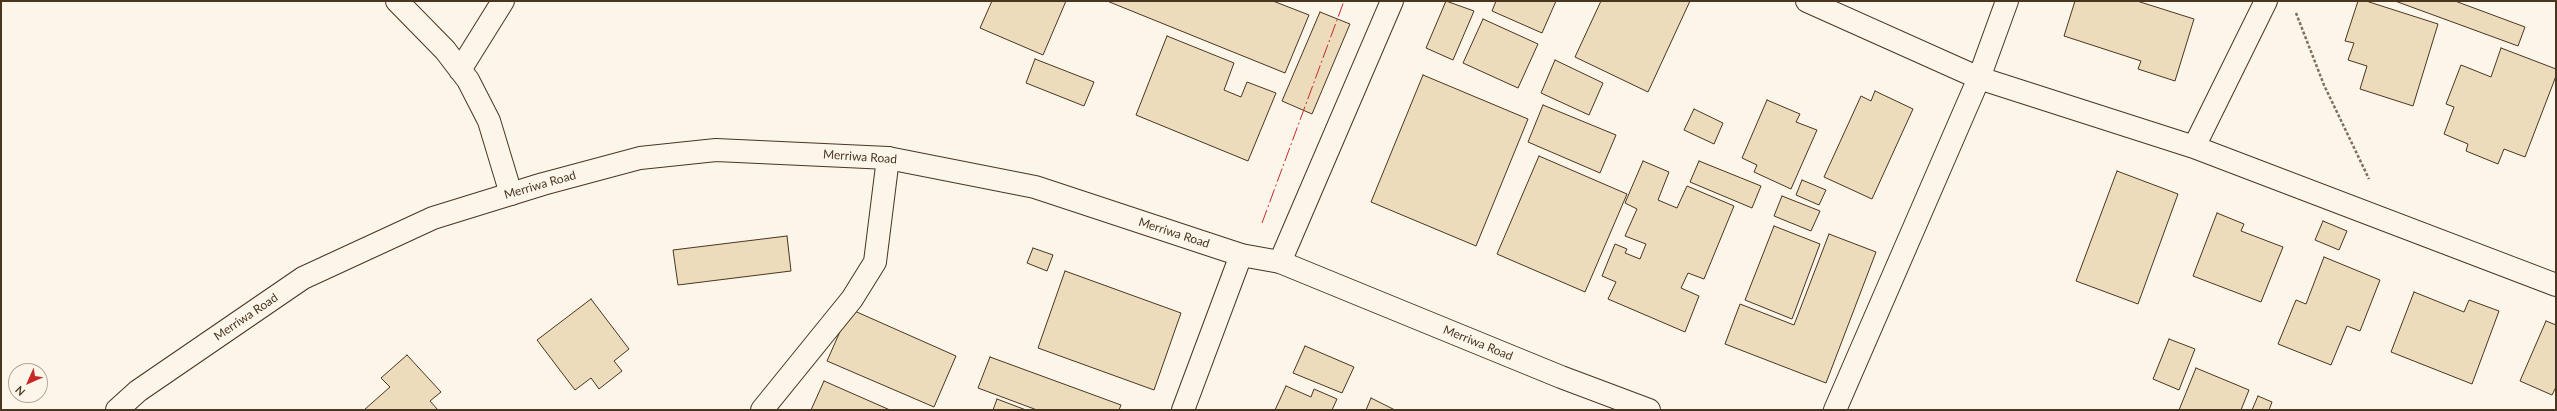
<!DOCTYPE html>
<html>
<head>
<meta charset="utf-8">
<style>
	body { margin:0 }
	#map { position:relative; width:2557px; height:411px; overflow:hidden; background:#fbf6e9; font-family:Lato,sans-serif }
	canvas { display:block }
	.frame { position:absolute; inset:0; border:2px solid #4a3520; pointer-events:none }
	.north { position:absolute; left:8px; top:363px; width:40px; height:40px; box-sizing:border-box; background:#fbf6e9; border:1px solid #b4a999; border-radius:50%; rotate:225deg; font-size:11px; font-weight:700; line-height:16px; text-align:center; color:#4a3520 }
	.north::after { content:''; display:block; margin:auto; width:14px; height:18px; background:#c62828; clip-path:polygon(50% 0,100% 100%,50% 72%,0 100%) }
</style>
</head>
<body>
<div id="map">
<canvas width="2557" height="411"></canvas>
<div class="frame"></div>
<div class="north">N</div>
</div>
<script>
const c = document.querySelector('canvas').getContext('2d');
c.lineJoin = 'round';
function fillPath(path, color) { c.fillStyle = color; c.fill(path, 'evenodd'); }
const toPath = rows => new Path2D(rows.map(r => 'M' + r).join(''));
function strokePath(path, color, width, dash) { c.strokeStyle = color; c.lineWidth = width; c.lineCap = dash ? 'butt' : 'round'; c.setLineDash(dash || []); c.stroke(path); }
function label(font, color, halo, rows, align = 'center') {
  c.font = font + ' Lato,sans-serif'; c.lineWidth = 3; c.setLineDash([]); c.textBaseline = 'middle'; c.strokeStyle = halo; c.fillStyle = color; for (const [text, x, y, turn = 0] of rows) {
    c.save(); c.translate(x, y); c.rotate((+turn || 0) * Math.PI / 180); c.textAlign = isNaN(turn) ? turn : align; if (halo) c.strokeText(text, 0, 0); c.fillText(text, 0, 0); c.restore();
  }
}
const building = toPath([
	[992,1,1066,1,1043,55,980,28,992,1],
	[1107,1,1273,1,1309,15,1285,73,1107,1],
	[1446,1,1474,11,1453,60,1426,48,1446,1],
	[1496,1,1556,1,1542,33,1492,11,1496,1],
	[1601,1,1690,1,1648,92,1575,57,1601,1],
	[2075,1,2137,1,2194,19,2175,81,2138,69,2141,61,2064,36,2075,1],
	[2358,1,2366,1,2438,24,2413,106,2360,89,2367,66,2348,60,2354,43,2345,41,2358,1],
	[2395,1,2455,1,2525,27,2518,46,2395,1],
	[1320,12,1350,24,1312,114,1282,101,1320,12],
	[1483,19,1538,44,1518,88,1463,63,1483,19],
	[1167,36,1234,63,1224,90,1241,97,1247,82,1276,93,1248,161,1136,115,1167,36],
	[2501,48,2556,69,2556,76,2525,157,2504,149,2498,164,2466,151,2468,144,2444,134,2454,107,2446,104,2461,65,2491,77,2501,48],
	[1035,59,1094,82,1084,106,1026,83,1035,59],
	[1555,60,1603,83,1589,115,1541,93,1555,60],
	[1423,75,1528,119,1476,246,1371,202,1423,75],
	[1875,91,1913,109,1872,199,1824,177,1861,96,1871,101,1875,91],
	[1767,100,1800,114,1796,122,1817,130,1791,189,1754,172,1757,165,1742,158,1767,100],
	[1543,105,1616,135,1600,173,1528,142,1543,105],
	[1694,109,1723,123,1714,144,1684,130,1694,109],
	[1539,156,1627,194,1585,292,1497,254,1539,156],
	[1643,161,1669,172,1658,200,1677,208,1687,186,1734,206,1704,279,1688,273,1681,288,1699,296,1685,332,1608,299,1616,282,1602,276,1615,244,1627,249,1625,253,1640,259,1646,244,1625,236,1637,209,1625,203,1643,161],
	[1699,161,1761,186,1752,208,1690,182,1699,161],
	[2117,171,2178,194,2138,304,2076,281,2117,171],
	[1802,180,1826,190,1819,205,1796,195,1802,180],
	[1782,196,1820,211,1811,231,1774,216,1782,196],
	[2217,213,2244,224,2241,231,2283,247,2261,302,2193,276,2217,213],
	[2323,221,2347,231,2339,250,2315,240,2323,221],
	[1774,226,1820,244,1792,319,1745,300,1774,226],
	[1829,234,1876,252,1826,383,1725,344,1740,304,1794,325,1829,234],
	[787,236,791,271,678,285,673,250,787,236],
	[1033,248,1053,255,1047,271,1027,263,1033,248],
	[2324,257,2380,280,2360,331,2347,326,2331,365,2278,344,2296,300,2306,304,2324,257],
	[1065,271,1181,313,1154,390,1038,348,1065,271],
	[2414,292,2464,312,2469,300,2499,311,2472,384,2391,352,2414,292],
	[591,299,629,349,614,361,622,371,599,389,591,378,575,390,537,340,591,299],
	[850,309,956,356,934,407,827,361,850,309],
	[2546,321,2556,325,2556,387,2552,395,2520,381,2546,321],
	[2169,339,2195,349,2179,390,2153,379,2169,339],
	[1305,346,1354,367,1342,393,1293,373,1305,346],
	[407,355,441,392,430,401,438,410,364,410,390,387,381,378,407,355],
	[990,357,1121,405,1119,410,1037,410,978,388,990,357],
	[2196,368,2249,390,2241,410,2179,410,2196,368],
	[824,381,890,410,811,410,824,381],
	[1286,386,1311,397,1314,389,1337,399,1332,410,1275,410,1286,386],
	[2258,396,2272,402,2269,410,2252,410,2258,396],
	[1371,398,1395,410,1366,410,1371,398],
	[997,399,1026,410,993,410,997,399]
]);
const path = toPath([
	[2296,13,2324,85,2369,179]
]);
const minor = toPath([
	[397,1,445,50,468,80,489,121,511,194],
	[1807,1,1979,78,2194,147,2556,285],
	[460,70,503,1],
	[2194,147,2266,1],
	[1280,262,1392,1],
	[762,410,852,299,875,262,888,158],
	[1183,410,1241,255],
	[1835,410,1979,78,2007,1]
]);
const tertiary = toPath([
	[117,410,138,391,303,278,433,218,543,184,640,158,716,150,888,158,1035,187,1241,255,1280,262,1561,377,1649,410]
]);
const power = toPath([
	[1262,223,1344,1]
]);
const streetNames = [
	["Merriwa Road",860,157,4],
	["Merriwa Road",540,185,-16],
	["Merriwa Road",1174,233,18],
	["Merriwa Road",246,317,-34],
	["Merriwa Road",1478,343,22]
];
fillPath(building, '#ecdcbc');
strokePath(building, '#4a3520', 1);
strokePath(minor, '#4a3520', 24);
strokePath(tertiary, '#4a3520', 24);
strokePath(path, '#7f6f5c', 2.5, [3, 2]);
strokePath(minor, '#fbf6e9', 22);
strokePath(tertiary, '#fbf6e9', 22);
strokePath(power, '#c62828', 1, [14, 3, 2, 3]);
label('12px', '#4a3520', '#fbf6e9', streetNames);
</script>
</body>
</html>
